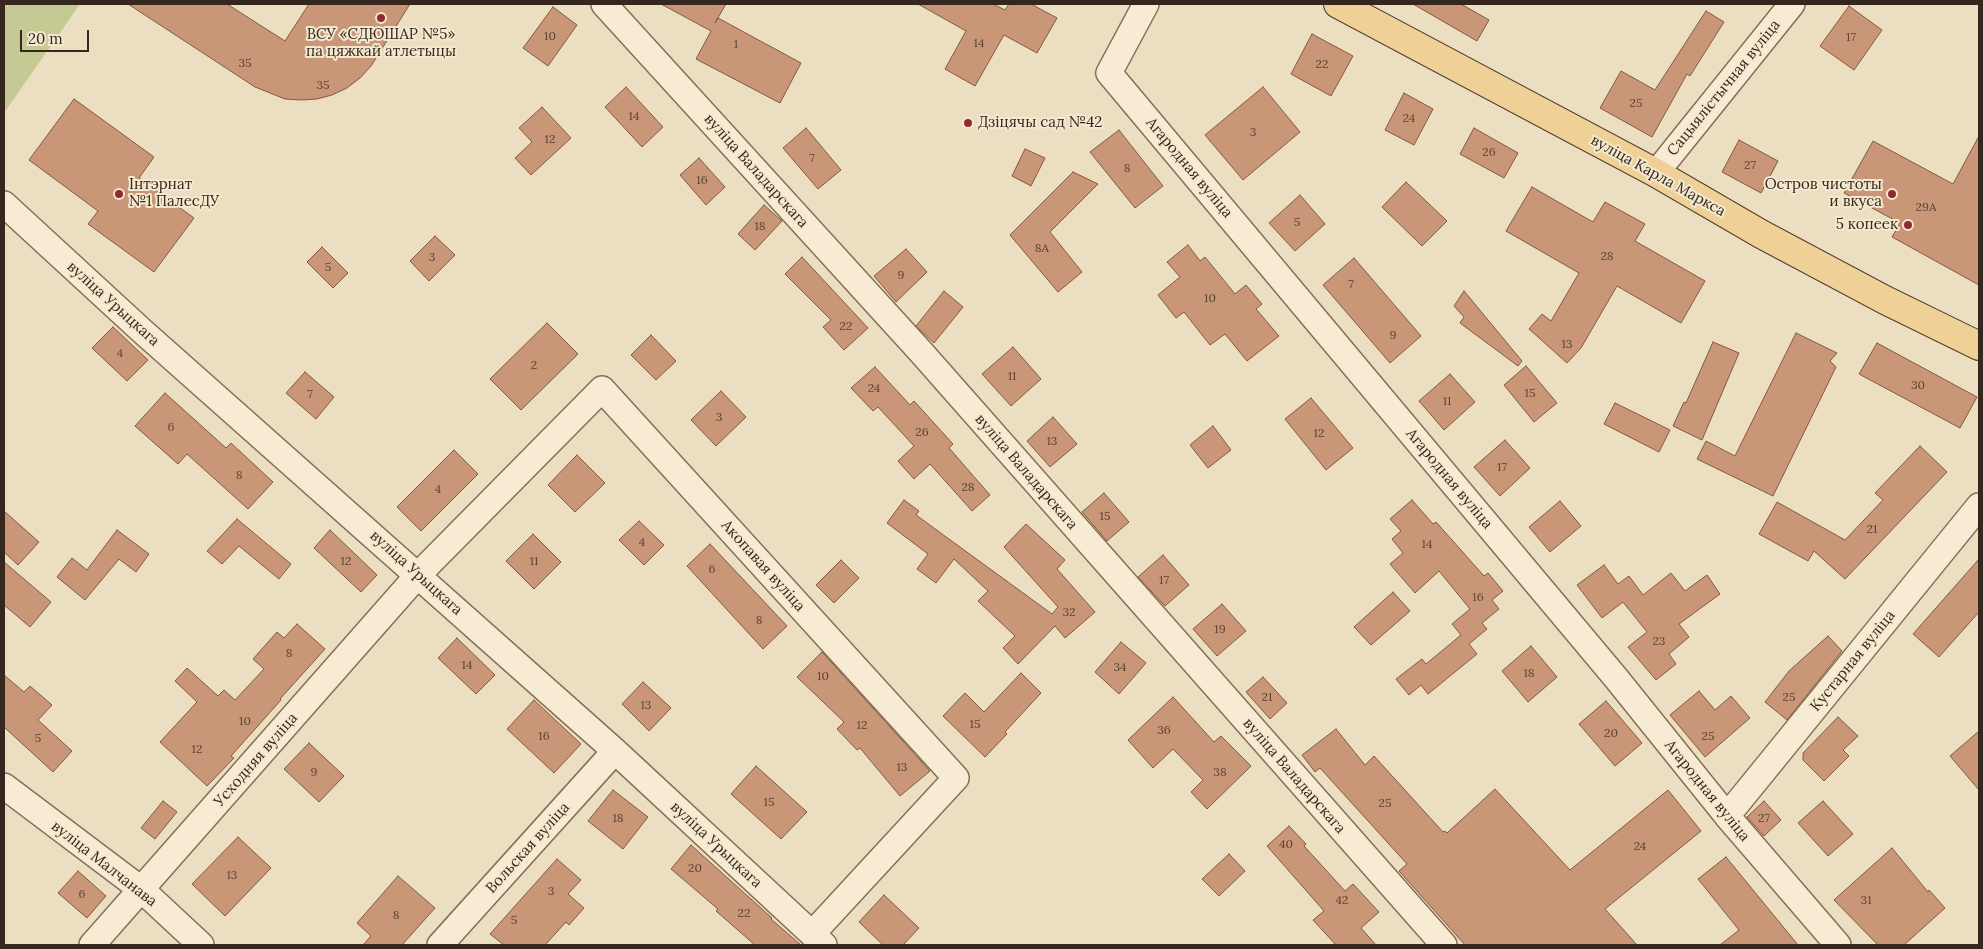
<!DOCTYPE html>
<html>
<head>
<meta charset="utf-8">
<style>
	body { margin:0 }
	#map { position:relative; width:1983px; height:949px; overflow:hidden; background:#ecdec0; font-family:Lora,serif }
	canvas { display:block }
	.frame { position:absolute; inset:0; border:5px solid #35271d; pointer-events:none }
	.scale { position:absolute; left:20px; top:30px; width:69px; height:22px; box-sizing:border-box; border:2px solid #35271d; border-top:0; padding-left:6px; font-size:15px; line-height:18px; white-space:nowrap; color:#35271d; -webkit-text-stroke:4px #f4e8cf; paint-order:stroke }
</style>
</head>
<body>
<div id="map">
<canvas width="1983" height="949"></canvas>
<div class="frame"></div>
<div class="scale">20 m</div>
</div>
<script>
const c = document.querySelector('canvas').getContext('2d');
c.lineJoin = 'round';
function fillPath(path, color) { c.fillStyle = color; c.fill(path, 'evenodd'); }
const toPath = rows => new Path2D(rows.map(r => 'M' + r).join(''));
function strokePath(path, color, width, dash) { c.strokeStyle = color; c.lineWidth = width; c.lineCap = dash ? 'butt' : 'round'; c.setLineDash(dash || []); c.stroke(path); }
function label(font, color, halo, rows, align = 'center') {
  c.font = font + ' Lora,serif'; c.lineWidth = 4; c.setLineDash([]); c.textBaseline = 'middle'; c.strokeStyle = halo; c.fillStyle = color; for (const [text, x, y, turn = 0] of rows) {
    c.save(); c.translate(x, y); c.rotate((+turn || 0) * Math.PI / 180); c.textAlign = isNaN(turn) ? turn : align; if (halo) c.strokeText(text, 0, 0); c.fillText(text, 0, 0); c.restore();
  }
}
const green = toPath([
	[4,4,80,4,4,113]
]);
const building = toPath([
	[128,4,227,4,285,41,309,4,410,4,371,66,360,78,347,88,332,95,317,99,301,100,285,99,255,87,128,4],
	[661,4,726,4,715,23,718,18,801,63,780,103,696,59,711,31,661,4],
	[918,4,993,4,1005,10,1009,4,1031,4,1057,18,1037,53,1004,35,975,86,945,69,966,31,918,4],
	[1413,4,1461,4,1489,20,1477,41,1413,4],
	[1849,6,1882,30,1854,70,1820,46,1849,6],
	[553,7,577,25,548,66,523,48,553,7],
	[1706,11,1724,22,1690,76,1687,74,1652,137,1600,108,1621,71,1655,90,1706,11],
	[1312,34,1353,56,1331,96,1291,74,1312,34],
	[626,87,663,127,642,147,605,107,626,87],
	[1263,87,1300,132,1243,180,1205,135,1263,87],
	[1404,93,1433,109,1414,145,1385,130,1404,93],
	[74,99,154,157,139,178,194,218,154,272,88,224,98,211,29,160,74,99],
	[542,107,571,138,531,175,515,158,532,142,519,128,542,107],
	[806,128,841,170,818,189,783,148,806,128],
	[1474,128,1518,153,1504,178,1460,154,1474,128],
	[1119,130,1163,186,1135,208,1090,152,1119,130],
	[1979,136,1979,285,1892,237,1900,223,1844,193,1873,141,1953,184,1979,136],
	[1739,140,1778,161,1761,193,1722,172,1739,140],
	[1025,149,1045,158,1031,186,1012,176,1025,149],
	[699,158,725,187,706,205,680,175,699,158],
	[1073,172,1098,184,1050,232,1082,272,1058,292,1010,235,1073,172],
	[1406,182,1447,221,1422,246,1382,207,1406,182],
	[1532,187,1593,222,1605,202,1645,224,1635,241,1705,281,1681,323,1617,286,1581,348,1567,363,1529,329,1542,314,1551,321,1579,273,1506,231,1532,187],
	[1300,195,1325,224,1295,251,1269,223,1300,195],
	[764,205,782,221,755,250,738,234,764,205],
	[435,236,455,255,429,281,410,261,435,236],
	[1188,245,1200,261,1205,257,1235,294,1246,285,1262,304,1256,309,1279,336,1247,361,1225,334,1210,345,1184,312,1176,318,1158,295,1180,277,1167,262,1188,245],
	[322,247,348,273,333,288,307,262,322,247],
	[906,249,927,272,896,302,874,276,906,249],
	[802,257,868,328,844,350,823,327,831,320,785,274,802,257],
	[1354,258,1421,336,1390,363,1323,285,1354,258],
	[944,291,963,307,934,343,916,326,944,291],
	[1464,291,1522,361,1518,366,1460,323,1464,317,1454,306,1464,291],
	[547,323,578,354,521,410,490,379,547,323],
	[113,327,148,360,127,381,92,348,113,327],
	[1796,333,1837,353,1830,361,1836,367,1773,496,1697,459,1706,441,1735,456,1796,333],
	[651,335,676,361,656,380,631,355,651,335],
	[1713,342,1739,353,1702,440,1673,426,1684,402,1686,403,1713,342],
	[1877,343,1977,397,1960,428,1859,374,1877,343],
	[1013,347,1041,379,1011,406,982,374,1013,347],
	[1526,366,1557,403,1534,422,1504,385,1526,366],
	[875,367,910,405,914,401,953,444,949,448,990,495,972,511,930,464,914,479,898,461,914,446,878,407,873,411,851,388,875,367],
	[305,372,334,397,316,419,286,393,305,372],
	[1450,374,1475,402,1444,430,1419,401,1450,374],
	[721,391,746,417,716,446,691,420,721,391],
	[165,393,226,448,231,443,273,482,248,509,187,454,178,464,135,426,165,393],
	[1311,398,1353,448,1326,470,1285,419,1311,398],
	[1615,403,1670,430,1659,452,1604,424,1615,403],
	[1053,417,1077,444,1050,467,1027,441,1053,417],
	[1213,426,1231,450,1208,468,1190,445,1213,426],
	[1505,440,1530,468,1500,496,1474,467,1505,440],
	[1920,446,1947,472,1845,579,1814,551,1808,561,1759,534,1777,502,1845,540,1883,500,1875,493,1920,446],
	[454,450,478,474,421,531,397,507,454,450],
	[577,455,605,483,575,512,548,485,577,455],
	[1104,493,1129,522,1107,541,1082,512,1104,493],
	[904,500,919,511,916,515,1052,614,1058,607,1004,547,1026,524,1065,560,1057,569,1095,612,1065,638,1055,626,1018,664,1003,648,1015,636,978,601,988,591,954,559,936,583,917,569,928,554,887,523,904,500],
	[1412,500,1433,524,1436,522,1484,576,1488,573,1503,591,1492,600,1499,609,1482,623,1487,629,1469,644,1477,654,1428,694,1421,685,1409,695,1396,679,1422,659,1426,664,1461,635,1452,624,1470,609,1439,571,1415,593,1390,564,1403,553,1392,539,1401,531,1390,519,1412,500],
	[1560,501,1581,526,1550,552,1529,527,1560,501],
	[4,511,39,542,18,565,4,552,4,511],
	[237,519,291,564,279,579,239,546,222,564,207,551,237,519],
	[639,521,664,545,644,565,619,540,639,521],
	[117,530,149,554,136,572,119,559,85,600,57,577,72,558,87,570,117,530],
	[330,530,377,575,361,592,314,548,330,530],
	[533,534,561,562,534,589,506,561,533,534],
	[710,544,787,626,763,649,687,566,710,544],
	[1163,555,1189,585,1165,606,1138,577,1163,555],
	[1979,559,1979,612,1939,657,1913,634,1979,559],
	[841,560,859,578,834,603,816,585,841,560],
	[4,562,51,602,30,627,4,605,4,562],
	[1604,565,1618,584,1629,576,1643,595,1671,573,1685,591,1707,575,1720,594,1679,624,1689,637,1669,654,1676,664,1656,680,1628,647,1647,632,1623,602,1602,618,1577,585,1604,565],
	[1393,592,1410,611,1371,645,1354,627,1393,592],
	[1222,604,1246,631,1217,656,1193,629,1222,604],
	[297,624,325,649,280,699,281,700,231,756,234,758,207,786,160,742,197,702,175,681,187,668,218,696,224,690,235,700,264,669,253,659,277,632,284,638,297,624],
	[1828,636,1842,651,1787,720,1765,702,1789,671,1828,636],
	[457,638,495,675,476,694,438,658,457,638],
	[1121,642,1146,663,1119,694,1095,672,1121,642],
	[1531,646,1557,677,1528,702,1502,671,1531,646],
	[822,652,930,771,900,796,860,748,857,750,837,729,844,722,797,677,822,652],
	[1021,673,1041,693,1005,732,1007,734,985,757,943,716,965,693,984,712,1021,673],
	[4,675,24,692,30,686,52,705,38,720,72,751,53,772,4,727,4,675],
	[1263,677,1287,703,1270,719,1246,692,1263,677],
	[643,682,671,708,649,731,622,704,643,682],
	[1699,691,1715,710,1731,696,1750,718,1705,757,1670,715,1699,691],
	[1173,697,1214,742,1221,736,1251,766,1207,809,1191,792,1203,780,1173,749,1153,768,1128,740,1173,697],
	[534,700,581,744,554,773,507,729,534,700],
	[1606,701,1642,743,1615,766,1579,724,1606,701],
	[1838,717,1858,736,1843,750,1849,756,1824,781,1803,760,1803,753,1838,717],
	[1336,729,1365,765,1374,756,1443,832,1445,831,1447,833,1495,789,1570,870,1668,790,1701,831,1605,909,1637,945,1465,945,1399,871,1407,864,1320,768,1315,772,1302,755,1336,729],
	[1979,731,1979,790,1950,756,1979,731],
	[309,743,344,776,319,802,284,769,309,743],
	[756,766,807,812,781,839,731,794,756,766],
	[613,790,648,817,623,849,588,821,613,790],
	[163,801,177,812,155,839,141,828,163,801],
	[1764,801,1781,820,1764,836,1747,817,1764,801],
	[1823,801,1853,834,1828,856,1798,823,1823,801],
	[1289,826,1306,844,1304,846,1345,891,1353,884,1379,912,1361,928,1376,945,1336,945,1313,920,1324,911,1267,846,1289,826],
	[238,837,271,868,225,916,192,884,238,837],
	[691,845,772,918,771,919,801,945,755,945,716,911,718,909,671,869,691,845],
	[1892,848,1928,892,1929,890,1945,908,1904,945,1878,945,1834,900,1892,848],
	[1229,854,1245,871,1219,896,1202,879,1229,854],
	[1726,857,1798,945,1720,945,1739,930,1698,879,1726,857],
	[557,859,581,880,568,894,584,908,569,925,566,922,545,945,504,945,490,934,557,859],
	[78,871,106,896,87,918,58,893,78,871],
	[398,876,435,908,402,945,363,945,371,936,357,923,398,876],
	[884,895,919,928,903,945,883,945,859,922,884,895]
]);
const minor = toPath([
	[604,4,921,352,1444,945],
	[1146,4,1109,73,1616,678,1727,816,1838,945],
	[1656,173,1792,4],
	[4,204,141,330,615,751,824,945],
	[4,786,142,890,201,945],
	[1727,816,1979,506],
	[92,945,418,575,602,389,956,778,812,934],
	[440,945,615,751]
]);
const major = toPath([
	[1338,4,1656,173,1761,234,1885,300,1979,346]
]);
const markers = [
	[381,18,5,"#922b2f"],
	[968,123,5,"#922b2f"],
	[119,194,5,"#922b2f"],
	[1892,194,5,"#922b2f"],
	[1908,225,5,"#922b2f"]
];
const numberNames = [
	["10",550,37],
	["17",1851,38],
	["14",979,44],
	["1",736,45],
	["35",245,64],
	["22",1322,65],
	["35",323,86],
	["25",1636,104],
	["14",634,117],
	["24",1409,119],
	["3",1253,133],
	["12",550,140],
	["26",1489,153],
	["7",812,159],
	["27",1750,166],
	["8",1127,169],
	["16",702,181],
	["29А",1926,208],
	["5",1297,223],
	["18",760,227],
	["8А",1042,249],
	["28",1607,257],
	["3",432,258],
	["5",328,268],
	["9",901,276],
	["7",1351,285],
	["10",1210,299],
	["22",846,327],
	["9",1393,336],
	["13",1567,345],
	["4",120,354],
	["2",534,366],
	["11",1012,377],
	["30",1918,386],
	["24",874,389],
	["15",1530,394],
	["7",310,395],
	["11",1447,402],
	["3",719,418],
	["6",171,428],
	["26",922,433],
	["12",1319,434],
	["13",1052,442],
	["17",1502,468],
	["8",239,476],
	["28",968,488],
	["4",438,490],
	["15",1105,517],
	["21",1872,530],
	["4",642,543],
	["14",1427,545],
	["12",346,562],
	["11",534,562],
	["6",712,570],
	["17",1164,581],
	["16",1478,598],
	["32",1069,613],
	["8",759,621],
	["19",1220,630],
	["23",1659,642],
	["8",289,654],
	["14",467,666],
	["34",1120,668],
	["18",1529,674],
	["10",823,677],
	["21",1267,698],
	["25",1789,698],
	["13",646,706],
	["10",245,722],
	["15",975,725],
	["12",862,726],
	["36",1164,731],
	["20",1611,734],
	["16",544,737],
	["25",1708,737],
	["5",38,739],
	["12",197,750],
	["13",902,768],
	["9",314,773],
	["38",1220,773],
	["15",769,803],
	["25",1385,804],
	["18",618,819],
	["27",1764,819],
	["40",1286,845],
	["24",1640,847],
	["20",695,869],
	["13",232,876],
	["3",551,892],
	["6",82,895],
	["42",1342,901],
	["31",1866,901],
	["22",744,914],
	["8",396,916],
	["5",514,921]
];
const poiNames = [
	["ВСУ «СДЮШАР №5»",381,35,"center"],
	["па цяжкай атлетыцы",381,52,"center"],
	["Дзіцячы сад №42",978,123],
	["Інтэрнат",129,185],
	["№1 ПалесДУ",129,202],
	["Остров чистоты",1882,185,"right"],
	["и вкуса",1882,202,"right"],
	["5 копеек",1898,225,"right"]
];
const streetNames = [
	["Сацыялістычная вуліца",1724,88,-51],
	["Агародная вуліца",1189,168,50],
	["вуліца Валадарскага",756,171,48],
	["вуліца Карла Маркса",1658,176,29],
	["вуліца Урыцкага",113,304,42],
	["вуліца Валадарскага",1026,472,49],
	["Агародная вуліца",1449,479,50],
	["Акопавая вуліца",763,566,48],
	["вуліца Урыцкага",416,573,42],
	["Кустарная вуліца",1853,661,-51],
	["Усходняя вуліца",256,760,-49],
	["вуліца Валадарскага",1294,776,49],
	["Агародная вуліца",1707,791,51],
	["вуліца Урыцкага",716,845,43],
	["Вольская вуліца",528,848,-48],
	["вуліца Малчанава",104,864,38]
];
fillPath(green, '#c5ca95');
fillPath(building, '#c99777');
strokePath(building, '#83583f', 1);
strokePath(minor, '#856f59', 28);
strokePath(major, '#523d2d', 30);
strokePath(minor, '#f7ebd3', 25);
strokePath(major, '#efd198', 28);
for (const [x, y, r, color] of markers) { const dot = new Path2D(); dot.arc(x, y, r, 0, 2 * Math.PI); c.fillStyle = color; c.fill(dot); strokePath(dot, '#f4e8cf', 2); }
label('12px', '#5a4334', null, numberNames);
label('15px', '#35271d', '#f4e8cf', poiNames, 'left');
label('15px', '#35271d', '#f4e8cf', streetNames);
</script>
</body>
</html>
